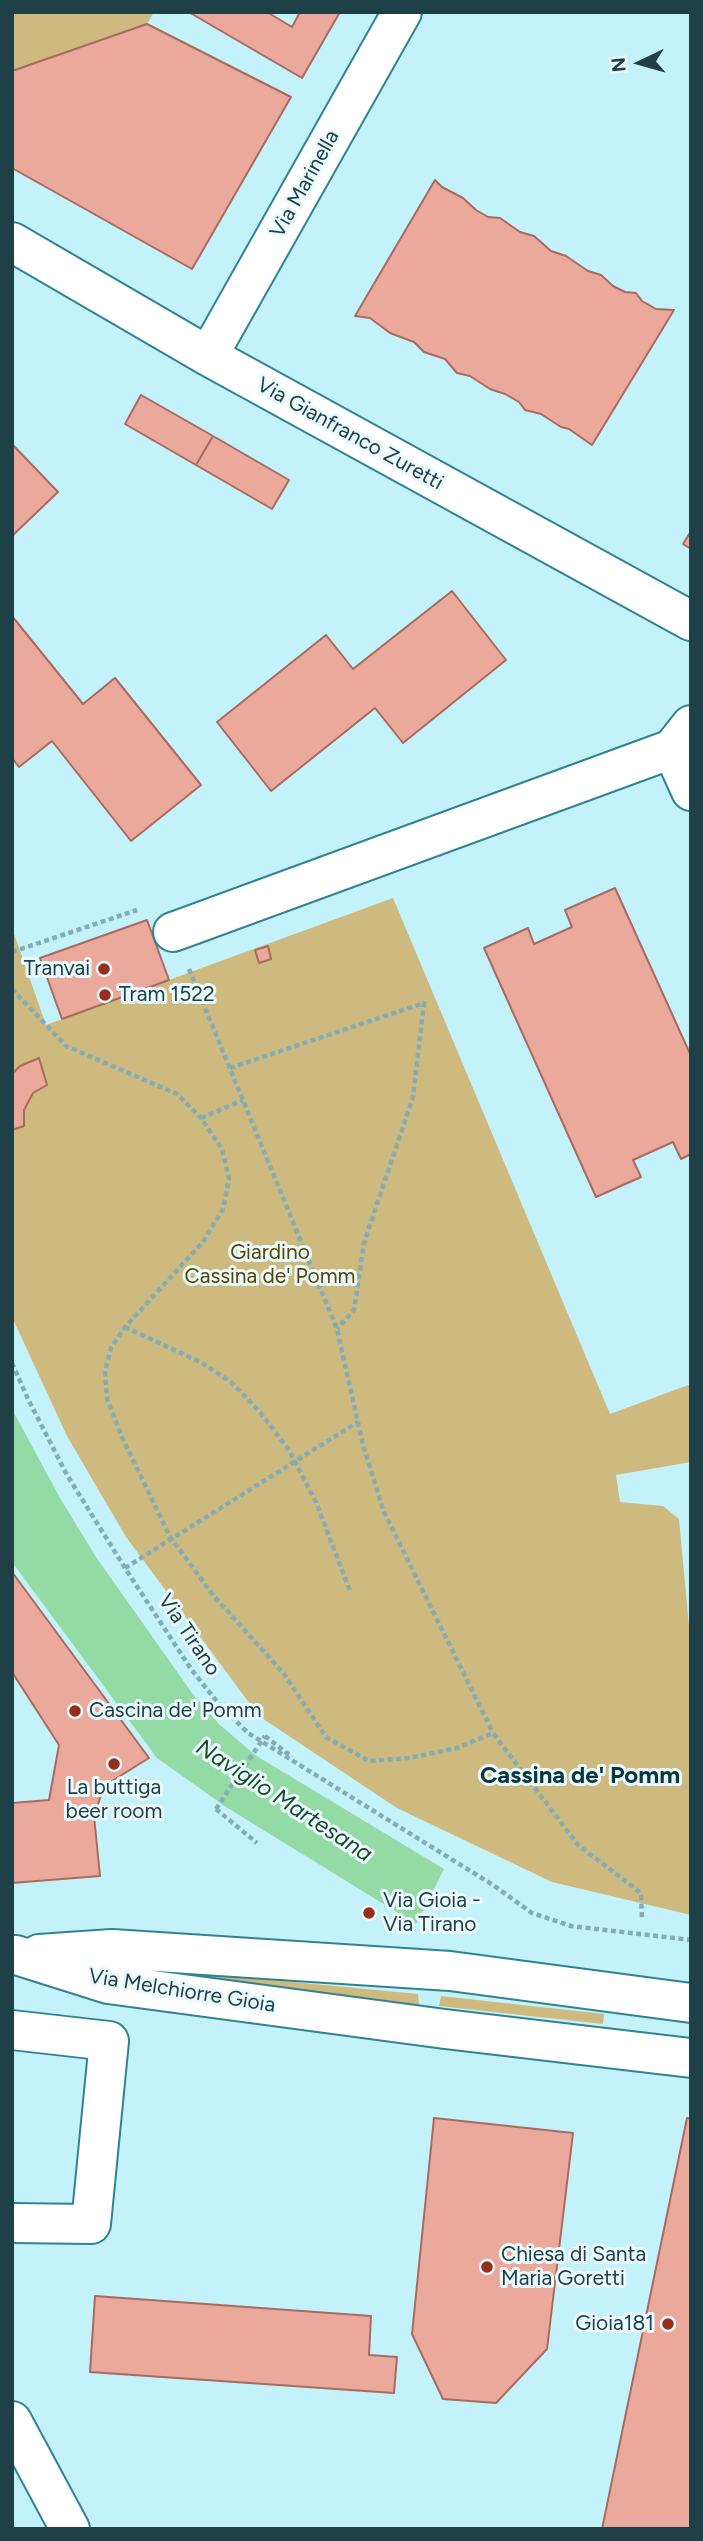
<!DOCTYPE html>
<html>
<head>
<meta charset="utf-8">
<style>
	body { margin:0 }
	#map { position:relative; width:703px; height:2541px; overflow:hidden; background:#c4f2fb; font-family:Figtree,sans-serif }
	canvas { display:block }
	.frame { position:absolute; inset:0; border:14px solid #1f4047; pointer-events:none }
	.north { position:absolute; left:605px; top:28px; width:70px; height:70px; -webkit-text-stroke:5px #eaf9fc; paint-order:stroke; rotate:265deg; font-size:19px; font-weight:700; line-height:28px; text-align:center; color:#1f4047 }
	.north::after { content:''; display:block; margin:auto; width:24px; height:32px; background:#1f4047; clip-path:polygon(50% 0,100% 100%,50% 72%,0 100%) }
</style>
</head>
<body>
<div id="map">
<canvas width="703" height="2541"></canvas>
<div class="frame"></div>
<div class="north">N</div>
</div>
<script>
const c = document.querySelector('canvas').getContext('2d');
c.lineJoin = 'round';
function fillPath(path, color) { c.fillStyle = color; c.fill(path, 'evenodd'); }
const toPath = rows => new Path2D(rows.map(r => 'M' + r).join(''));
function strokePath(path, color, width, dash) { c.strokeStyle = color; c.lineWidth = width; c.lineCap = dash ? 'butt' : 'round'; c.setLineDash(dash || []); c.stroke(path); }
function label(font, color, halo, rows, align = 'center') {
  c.font = font + ' Figtree,sans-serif'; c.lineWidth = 6; c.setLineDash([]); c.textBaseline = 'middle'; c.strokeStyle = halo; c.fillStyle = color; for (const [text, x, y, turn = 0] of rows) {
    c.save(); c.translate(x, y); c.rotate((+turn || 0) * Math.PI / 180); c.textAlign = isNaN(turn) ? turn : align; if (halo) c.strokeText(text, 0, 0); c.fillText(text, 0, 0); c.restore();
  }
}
const green = toPath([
	[12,12,154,12,147,24,12,71],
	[393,898,610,1414,691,1384,691,1462,616,1475,620,1502,663,1506,679,1519,691,1648,691,1915,552,1882,397,1808,259,1716,126,1537,67,1436,12,1317,12,928,46,1025],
	[135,1967,418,1994,419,2005,134,1978],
	[441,1996,604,2014,603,2024,439,2006]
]);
const water = toPath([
	[12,1409,60,1498,96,1557,192,1693,219,1724,255,1755,444,1869,416,1924,226,1807,157,1758,12,1562]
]);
const building = toPath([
	[193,12,267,12,292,27,300,12,340,12,302,78,192,14,193,12],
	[147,24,291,97,192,269,12,168,12,71,147,24],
	[435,180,442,187,463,198,476,210,488,217,500,218,520,232,534,236,551,251,566,256,588,271,601,275,613,286,625,292,636,293,642,301,656,309,674,310,592,445,569,429,561,427,541,414,525,410,519,402,505,394,490,389,470,376,457,373,445,359,424,352,414,342,390,333,370,318,355,316,435,180],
	[141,395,213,436,196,465,125,424,141,395],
	[213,436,289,480,272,509,196,465,213,436],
	[12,444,58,492,12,536,12,444],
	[691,531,691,549,683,544,691,531],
	[452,591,506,660,403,743,375,708,271,791,217,722,326,635,353,669,452,591],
	[12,616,83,704,115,678,201,785,131,841,52,741,19,767,12,758,12,616],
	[615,888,691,1056,691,1154,681,1159,673,1142,633,1160,641,1177,596,1197,484,948,528,928,534,944,572,927,565,910,615,888],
	[147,920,169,980,62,1019,40,958,147,920],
	[268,946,271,959,259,963,255,950,268,946],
	[39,1058,47,1085,33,1093,24,1110,24,1126,12,1130,12,1074,20,1066,39,1058],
	[12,1572,149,1758,104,1786,94,1816,100,1876,12,1883,12,1803,49,1800,59,1745,12,1672,12,1572],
	[434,2118,573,2133,547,2349,496,2403,443,2399,412,2334,434,2118],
	[687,2118,691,2119,691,2529,602,2529,687,2118],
	[95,2296,371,2316,369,2355,397,2357,394,2393,90,2372,95,2296]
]);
const path = toPath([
	[12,952,137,910],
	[189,969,337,1329,363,1445,384,1512,493,1733],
	[12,989,66,1046,177,1094,201,1118,222,1149,229,1179,223,1209,203,1242,125,1327,111,1348,105,1372,107,1399,122,1437,170,1537,213,1595,284,1674,326,1737,369,1761,409,1758,457,1748,493,1733,578,1845,641,1893,642,1920],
	[230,1068,424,1003,413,1097,364,1243,354,1310,337,1329],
	[201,1118,243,1100],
	[125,1327,202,1363,231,1382,260,1412,289,1450,316,1502,350,1591],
	[12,1363,28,1399,67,1475,125,1568,191,1669,218,1703,248,1733,493,1885,532,1913,571,1926,691,1940],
	[125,1568,358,1422],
	[265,1736,292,1757],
	[216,1809,257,1843]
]);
const minor = toPath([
	[12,242,208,356,691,621],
	[208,356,402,12],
	[672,749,691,791],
	[173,932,672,749,691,725],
	[39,1954,112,1949,450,1971,691,2003],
	[16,1955,108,1984,445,2029,691,2058],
	[12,2030,109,2041,91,2224,12,2223],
	[12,2421,70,2529]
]);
const pathBridge = toPath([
	[216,1809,265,1736]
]);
const markers = [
	[104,969,7,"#972d1d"],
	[105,995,7,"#972d1d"],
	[75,1711,7,"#972d1d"],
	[114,1764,7,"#972d1d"],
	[369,1913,7,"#972d1d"],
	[487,2267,7,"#972d1d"],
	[668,2324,7,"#972d1d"]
];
const streetNames = [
	["Via Marinella",305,184,-61],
	["Via Gianfranco Zuretti",350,434,29],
	["Via Tirano",189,1635,56],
	["Via Melchiorre Gioia",182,1991,9]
];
const poiNames = [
	["Tranvai",90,969,"right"],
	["Tram 1522",119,995],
	["Cascina de' Pomm",89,1711],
	["La buttiga",114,1788,"center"],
	["beer room",114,1812,"center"],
	["Via Gioia -",383,1901],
	["Via Tirano",383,1925],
	["Chiesa di Santa",501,2255],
	["Maria Goretti",501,2279],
	["Gioia181",654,2324,"right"]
];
const parkNames = [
	["Giardino",270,1253],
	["Cassina de' Pomm",270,1277]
];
const waterNames = [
	["Naviglio Martesana",284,1801,33]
];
const quarterNames = [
	["Cassina de' Pomm",580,1776]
];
fillPath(green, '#ceba7e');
fillPath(water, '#94daa5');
fillPath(building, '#eba99c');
strokePath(building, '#a76b5f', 2);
strokePath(minor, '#328391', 42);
strokePath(path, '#83acb4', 4.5, [5, 3.5]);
strokePath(minor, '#fff', 38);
strokePath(pathBridge, '#83acb4', 4.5, [5, 3.5]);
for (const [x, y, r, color] of markers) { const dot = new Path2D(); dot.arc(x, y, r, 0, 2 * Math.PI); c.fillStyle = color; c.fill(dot); strokePath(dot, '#eaf9fc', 2.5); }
label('21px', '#1f4047', '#eaf9fc', streetNames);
label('21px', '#1f4047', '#eaf9fc', poiNames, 'left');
label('21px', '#574503', '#eaf9fc', parkNames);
label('italic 23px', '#1a4c2a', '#eaf9fc', waterNames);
label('bold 24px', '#09363e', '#eaf9fc', quarterNames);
</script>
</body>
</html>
